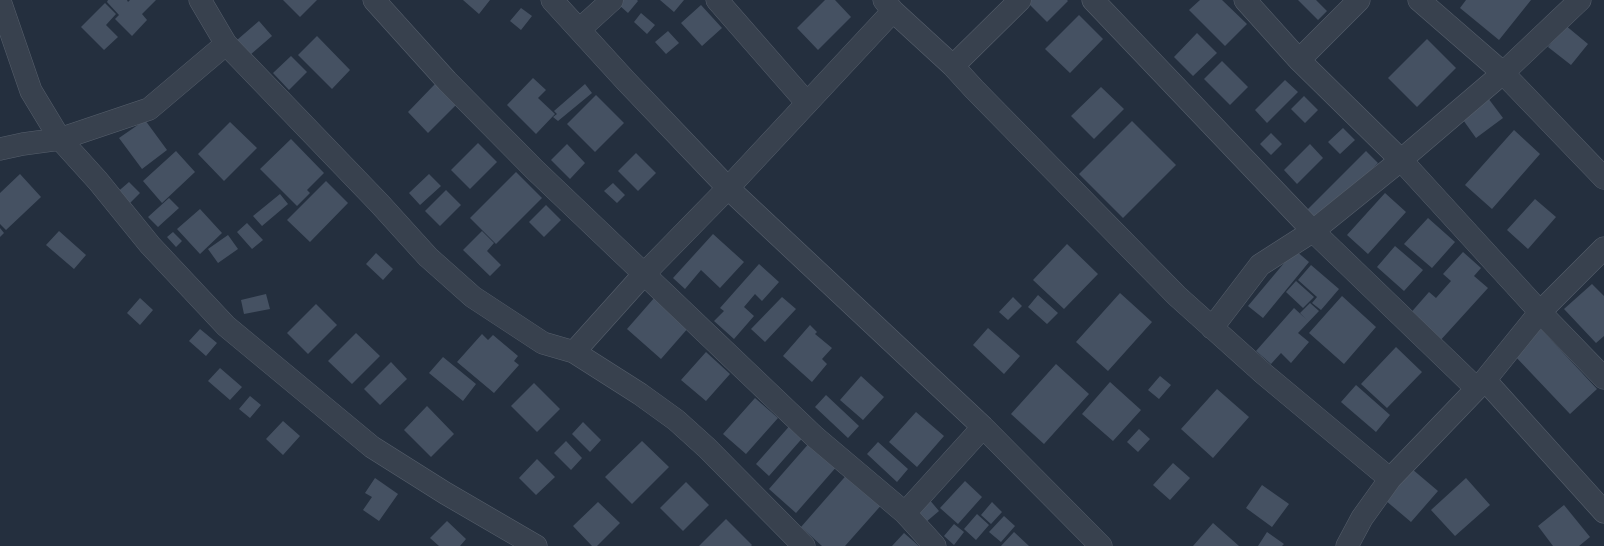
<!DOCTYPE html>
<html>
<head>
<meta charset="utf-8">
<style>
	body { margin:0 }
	canvas { display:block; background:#242f3e }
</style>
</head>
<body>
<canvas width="1604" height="546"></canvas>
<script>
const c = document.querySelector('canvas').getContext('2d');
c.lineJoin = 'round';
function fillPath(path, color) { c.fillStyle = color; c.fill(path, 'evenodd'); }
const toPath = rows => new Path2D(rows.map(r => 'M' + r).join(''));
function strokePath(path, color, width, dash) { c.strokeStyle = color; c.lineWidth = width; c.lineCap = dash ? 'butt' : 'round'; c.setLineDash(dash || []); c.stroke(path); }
const building = toPath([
	[108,0,127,0,128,2,130,0,156,0,142,14,147,20,132,36,115,19,119,15,107,2],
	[283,0,317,0,300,17],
	[463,0,490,0,479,14],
	[623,0,637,0,638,1,628,13,619,5],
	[660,0,684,0,674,12],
	[825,0,835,0,851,17,818,50,797,28],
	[1031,0,1067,0,1068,1,1047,22,1028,3],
	[1200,0,1222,0,1247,24,1225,46,1189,10],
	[1298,0,1316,0,1327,11,1318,20],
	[1466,0,1531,0,1499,40,1460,8],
	[105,3,116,14,106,25,118,37,104,50,81,27],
	[701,5,722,28,702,46,681,23],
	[521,8,532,16,521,30,510,21],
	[641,13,655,25,647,34,634,22],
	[1079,15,1103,39,1070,73,1045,49],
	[259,21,272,36,250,55,237,40],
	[1565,25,1588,44,1571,65,1548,47],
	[668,31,679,43,666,54,655,42],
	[1197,33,1217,53,1193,76,1174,57],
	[317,36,350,70,332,89,298,55],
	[1427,39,1456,68,1417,107,1388,78],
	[291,56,307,72,289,90,273,73],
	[1222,61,1248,87,1230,105,1204,79],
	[533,78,546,90,538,98,555,114,536,134,507,105],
	[1285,80,1298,92,1267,123,1255,110],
	[435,84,456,105,428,133,408,112],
	[585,84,592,93,558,121,553,117,557,114,554,111],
	[1101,87,1124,109,1094,139,1071,116],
	[596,95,624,123,595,152,567,124],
	[1304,96,1318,110,1305,123,1291,109],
	[1488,98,1503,118,1476,138,1461,117],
	[145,120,167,150,142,169,119,138],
	[1132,121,1176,165,1123,218,1079,174],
	[230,122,257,148,224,181,198,154],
	[1343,128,1355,140,1340,154,1328,142],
	[1514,130,1540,154,1492,209,1465,185],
	[1271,133,1282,144,1271,155,1260,144],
	[291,139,324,173,307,190,310,193,297,206,260,169],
	[478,143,497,162,470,189,451,170],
	[567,144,585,163,570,179,551,160],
	[1310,144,1323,158,1297,184,1284,170],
	[176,151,195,172,162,203,143,181],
	[1366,151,1378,163,1317,225,1304,213],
	[636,153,656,173,638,191,618,171],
	[516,172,542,198,496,244,470,218],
	[20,174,41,197,6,230,0,224,0,193],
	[429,174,441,186,420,205,409,193],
	[326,181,348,203,310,242,287,220],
	[129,182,140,193,126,207,114,195],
	[613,183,625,195,617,203,604,191],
	[446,190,461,205,440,226,425,211],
	[1385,193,1406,212,1368,254,1347,235],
	[280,194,288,204,262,226,253,216],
	[169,198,179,208,158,227,148,217],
	[1535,199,1556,217,1528,249,1507,230],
	[546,205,561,220,544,237,529,222],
	[200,209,222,233,200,254,177,229],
	[1428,218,1455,242,1432,268,1404,244],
	[247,223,263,240,252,249,237,232],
	[0,228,4,233,0,237],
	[59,231,86,255,74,269,46,245],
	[482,231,494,243,487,251,501,265,490,276,463,250],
	[173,232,182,241,176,247,167,237],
	[713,234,744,262,720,288,701,270,685,289,673,278],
	[228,235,238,249,218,263,208,249],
	[1067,244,1098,274,1064,309,1033,280],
	[1395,246,1423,270,1404,291,1377,267],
	[1295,250,1309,262,1263,318,1248,306],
	[1463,252,1481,268,1474,276,1488,288,1438,343,1408,316,1429,292,1436,298,1451,281,1443,274],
	[376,253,393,269,383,280,366,264],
	[759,264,779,282,762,301,755,294,744,307,754,316,734,339,714,321,724,311,720,308],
	[1311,265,1339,289,1321,310,1312,303,1317,297,1298,280],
	[1296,281,1314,297,1303,308,1286,292],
	[1592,284,1604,296,1604,336,1596,343,1564,309],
	[1120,293,1152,322,1108,371,1076,342],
	[266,294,270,309,244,314,241,300],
	[1038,295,1058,313,1047,324,1028,307],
	[1342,296,1376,327,1344,364,1309,333],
	[655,297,689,327,661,359,627,329],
	[782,297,796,309,765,342,751,329],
	[1013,297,1022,306,1008,320,999,312],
	[140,298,153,310,140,325,127,313],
	[1310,303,1319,311,1298,333,1309,342,1291,363,1281,353,1271,364,1256,351,1294,308,1307,320,1300,313],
	[316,304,337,325,308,354,287,333],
	[810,325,817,332,815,334,832,348,822,359,827,364,812,382,783,356],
	[988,328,1020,356,1004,374,973,345],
	[200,329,217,343,206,356,189,341],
	[1541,329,1597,389,1570,414,1514,355],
	[356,333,380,356,352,384,328,361],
	[482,334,488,340,493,335,518,356,514,361,519,365,494,393,457,362],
	[1396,347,1422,372,1387,408,1361,384],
	[706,352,730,374,706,401,681,380],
	[443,357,476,384,463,401,429,373],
	[391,362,407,379,380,405,364,389],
	[1056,364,1089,394,1044,444,1011,414],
	[220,368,242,387,230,400,208,381],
	[861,376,884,397,863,420,840,400],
	[1160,376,1171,385,1159,399,1148,390],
	[1110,382,1141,410,1113,441,1082,414],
	[534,383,560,409,537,432,511,406],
	[1356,385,1390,415,1376,432,1341,402],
	[1217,389,1249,417,1213,458,1181,429],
	[826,395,859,426,848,438,815,407],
	[250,396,261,405,250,418,239,409],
	[755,398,778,418,746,454,723,434],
	[427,406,454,434,431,457,404,430],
	[916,412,944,436,917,467,889,442],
	[283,421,300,436,283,455,266,439],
	[583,422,601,440,590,452,572,434],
	[793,422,806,434,769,476,756,464],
	[1139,429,1150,439,1138,452,1127,442],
	[566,441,582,458,571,470,554,453],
	[642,441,669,467,632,504,605,477],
	[811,441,838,465,796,513,769,489],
	[878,442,908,469,897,482,867,454],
	[537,459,555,477,536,495,519,478],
	[1173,463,1190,478,1170,500,1153,485],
	[1412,469,1438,491,1411,522,1385,500],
	[850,471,884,502,845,546,822,546,801,527],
	[375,478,398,494,379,521,363,510,372,497,365,493],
	[1466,478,1490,505,1455,536,1431,510],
	[965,481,982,497,958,524,940,508],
	[686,482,709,505,683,531,660,508],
	[1262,485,1289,504,1272,527,1246,508],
	[928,498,939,511,926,522,915,509],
	[598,502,620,523,597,546,592,546,573,526],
	[992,502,1002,512,991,524,981,515],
	[1564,505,1590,537,1579,546,1553,546,1538,526],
	[977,514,989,525,976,540,964,529],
	[1004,516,1015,526,1001,542,989,532],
	[726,519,752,545,751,546,699,546],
	[447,521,466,539,460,546,439,546,430,538],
	[1213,523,1239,546,1193,546],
	[954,524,964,532,954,545,944,536],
	[1014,532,1029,546,1001,546],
	[1267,532,1284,544,1282,546,1258,546],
	[904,533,919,546,892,546]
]);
const minor = toPath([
	[200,0,226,44,380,204,428,257,473,297,543,343,574,352,640,394,676,420,707,448,804,546],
	[374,0,447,81,535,170,815,437,905,513,935,546],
	[552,0,625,80,728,188,983,427,1101,546],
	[717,0,807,103],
	[884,0,893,11,953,66,974,89,1177,296,1264,374,1390,479],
	[1093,0,1313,231,1476,388],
	[1245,0,1299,60,1401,160,1540,312,1604,378],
	[1419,0,1503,73,1604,178],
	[0,1,31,91,60,139,98,181,150,245,226,326,372,447,445,493,536,546],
	[580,29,612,0],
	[1299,60,1359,0],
	[953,66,1020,0],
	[0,149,23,144,60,139,149,109,226,44],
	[1212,328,1260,265,1313,231,1401,160,1503,73,1580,0],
	[574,352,644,274,728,188,893,11],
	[1485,380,1604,512],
	[905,513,983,427],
	[1347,546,1362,518,1390,479,1485,380,1540,312,1604,248]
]);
fillPath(building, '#455162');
strokePath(minor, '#565f6c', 23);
strokePath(minor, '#38414e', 22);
</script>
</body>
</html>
